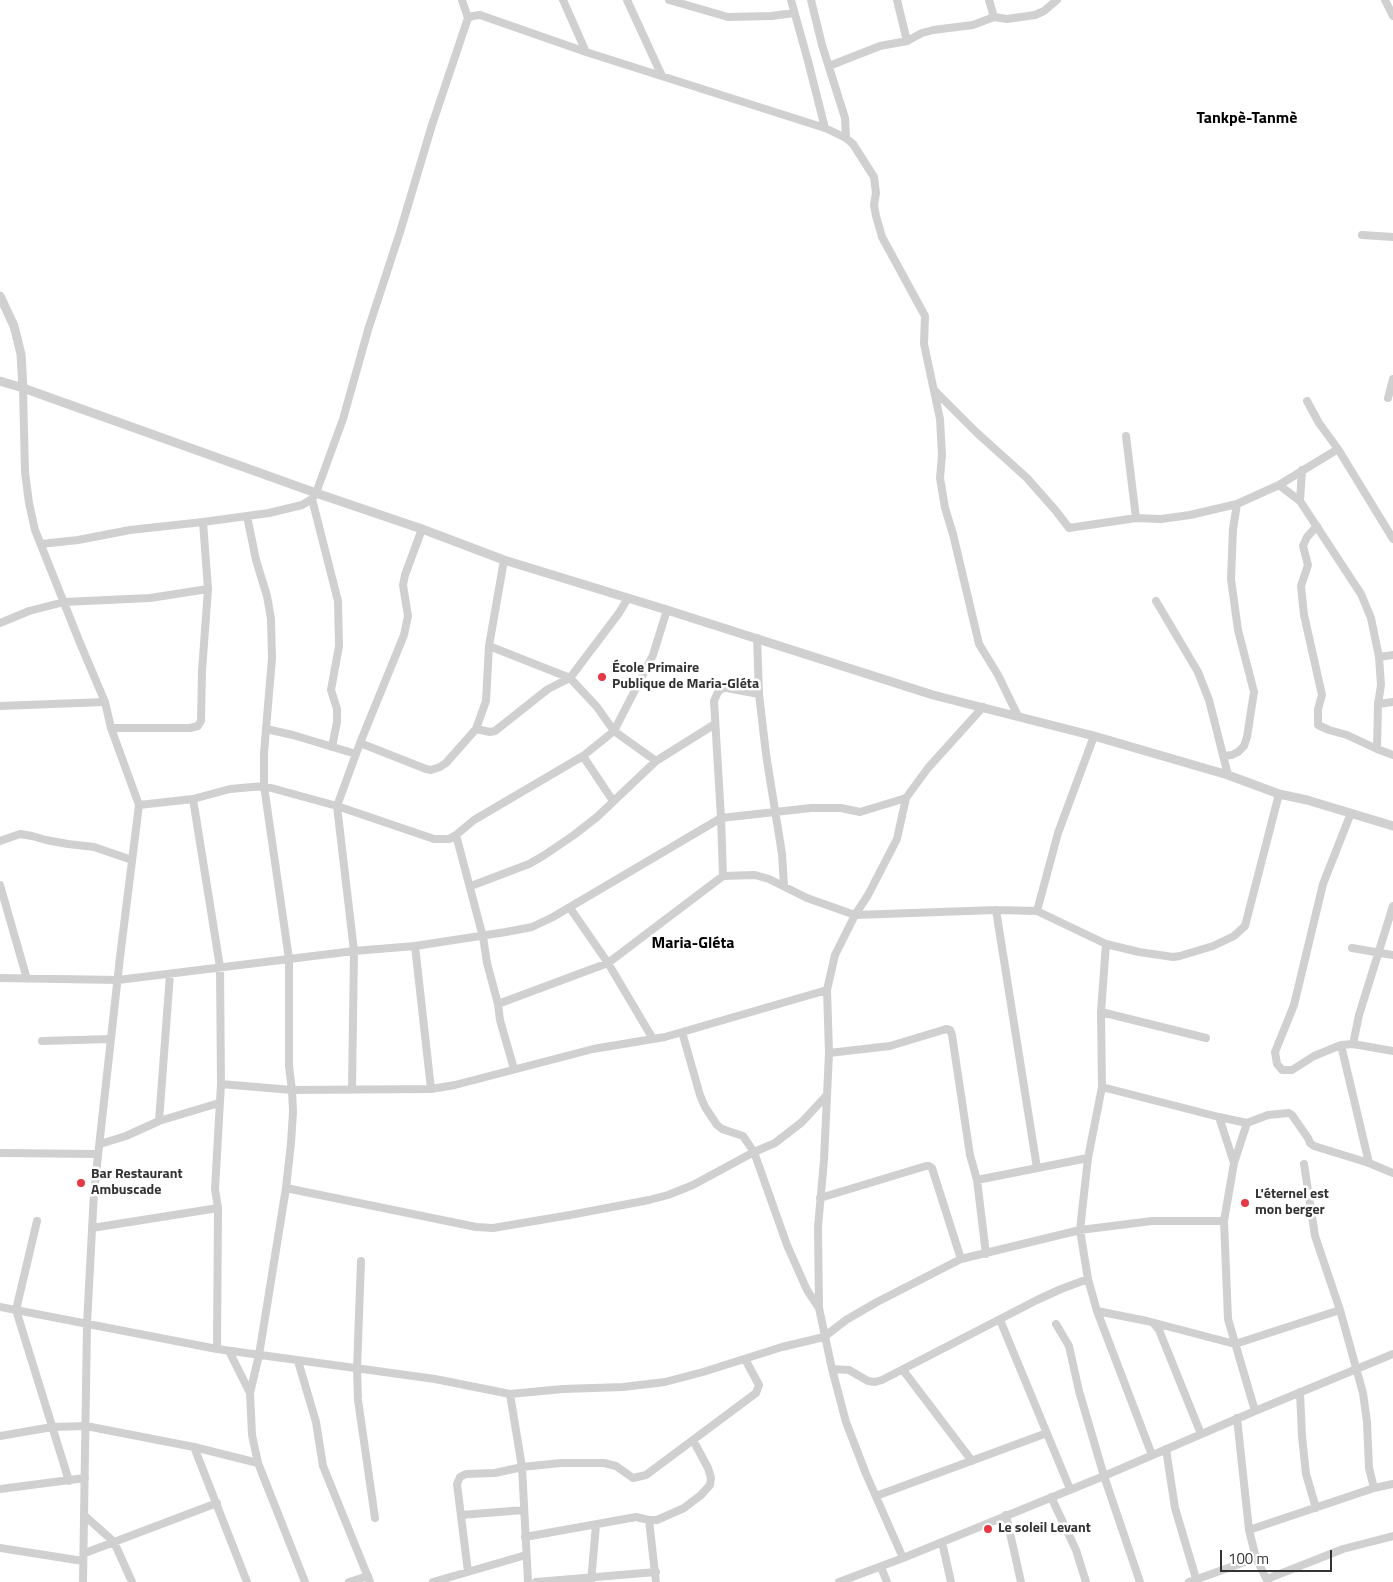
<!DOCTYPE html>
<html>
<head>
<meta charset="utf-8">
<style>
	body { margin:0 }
	#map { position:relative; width:1393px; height:1582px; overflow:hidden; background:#fff; font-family:"Titillium Web",sans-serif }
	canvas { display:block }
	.scale { position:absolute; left:1220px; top:1550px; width:112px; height:22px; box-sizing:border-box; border:2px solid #333; border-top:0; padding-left:6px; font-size:15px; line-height:18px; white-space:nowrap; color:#333; -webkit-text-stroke:4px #fff; paint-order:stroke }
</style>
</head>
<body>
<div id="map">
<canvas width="1393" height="1582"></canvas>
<div class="scale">100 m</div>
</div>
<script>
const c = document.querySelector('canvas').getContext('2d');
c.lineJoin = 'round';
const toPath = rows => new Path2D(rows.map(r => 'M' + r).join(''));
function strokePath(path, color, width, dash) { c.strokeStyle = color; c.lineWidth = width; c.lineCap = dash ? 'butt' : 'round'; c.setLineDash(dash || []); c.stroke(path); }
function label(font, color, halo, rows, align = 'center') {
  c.font = font + ' "Titillium Web",sans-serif'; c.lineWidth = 5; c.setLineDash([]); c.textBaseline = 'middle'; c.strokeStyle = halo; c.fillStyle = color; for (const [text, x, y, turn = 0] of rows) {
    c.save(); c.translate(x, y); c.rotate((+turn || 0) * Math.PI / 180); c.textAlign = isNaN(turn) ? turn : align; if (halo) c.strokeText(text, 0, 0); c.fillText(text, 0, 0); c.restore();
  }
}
const minor = toPath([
	[563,0,586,52],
	[627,0,662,76],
	[669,0,728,17,771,16,794,13],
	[791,0,808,61,825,128],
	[811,0,822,45,845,118,846,138],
	[897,0,907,41],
	[1385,0,1393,16],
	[994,17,1007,19,1035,15,1044,11,1057,0],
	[468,18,473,16,480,15,586,52,825,128,846,138,853,144,874,177,876,193,874,205,876,216,882,237,925,316,924,344,940,419,942,455,940,478,945,508,953,534,979,644,998,675,1018,716],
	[829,66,880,46,907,41,922,33,933,30,973,25,994,17,989,0],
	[1362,235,1393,237],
	[23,388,25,472,29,503,35,530,80,643,105,702,111,728,139,805,120,957,94,1192,87,1324,83,1582],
	[934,390,976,432,1027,478,1056,511,1069,528,1136,518,1161,519,1190,515,1237,504,1279,485,1338,449,1393,539],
	[1388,398,1393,379],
	[1307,401,1319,423,1338,449],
	[1126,436,1136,518],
	[1302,470,1300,501,1361,594,1371,618,1379,657,1381,685,1378,704,1377,749,1393,755],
	[1279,485,1300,501],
	[312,499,338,601,339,646,331,690,337,709,337,722,332,747],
	[247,516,256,560,267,596,271,619,272,658,264,753,264,786,289,959,289,1066,292,1090,293,1112,291,1143,286,1188,259,1355,250,1393,252,1435,258,1463,305,1582],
	[1317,526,1307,537,1303,546,1308,565,1301,586,1304,615,1322,695,1318,709,1318,725,1329,730,1347,735,1377,749],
	[41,544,78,540,130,530,203,522,269,513,302,505,312,499,316,493,343,419,368,330,400,232,432,125,468,18,462,0],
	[1156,601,1198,672,1209,700,1228,775],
	[0,623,29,611,64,602,150,598,208,589],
	[757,638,759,694,766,754,782,854,784,886],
	[489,646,570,678,597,707,614,731,656,761],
	[1379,657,1393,655],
	[1378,704,1393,702],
	[0,706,105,702],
	[111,728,190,728,198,726,201,721,202,671,208,589,203,522],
	[266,729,293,735,356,754],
	[476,729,486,701,489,646,504,560],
	[360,743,426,769,431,770,440,767,446,763,476,729,490,732,495,731,548,689,570,678,619,613,628,598],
	[583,756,613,801],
	[1223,756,1232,755,1238,752,1244,746,1247,737,1254,692,1238,630,1231,579,1233,529,1237,504],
	[193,799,220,967,221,1084,215,1189,218,1208,217,1349],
	[139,805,193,799,230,789,264,786,337,806,434,839,449,839,456,835,474,820,583,756,614,731,653,655,667,610],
	[1351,813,1323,884,1294,1005,1275,1052,1277,1064,1282,1070,1292,1070,1314,1056,1341,1045,1353,1044,1393,1051],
	[456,835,483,937,487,963,498,1004,500,1020,514,1069],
	[0,841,20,834,32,836,46,840,68,844,94,847,132,860],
	[723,876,721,818,714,701,718,692,723,688,727,688,759,694],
	[0,885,27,979],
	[471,886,529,864,543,856,574,835,597,817,656,761,715,724],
	[570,908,608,963,653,1039],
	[996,910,1037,1168],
	[1037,911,1058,833,1094,736],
	[1106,944,1101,1012,1102,1087,1088,1158,1080,1230,1088,1279,1097,1311,1152,1455],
	[415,946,431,1089],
	[1352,948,1393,955],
	[0,978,118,980,354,951,415,946,506,932,532,927,553,917,721,818,811,808,841,808,860,812,906,798],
	[498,1004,608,963,723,876,755,875,769,879,807,898,855,915,996,910,1037,911,1106,944,1139,952,1173,957,1180,956,1213,946,1234,936,1245,926,1279,794],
	[1101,1012,1206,1038],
	[682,1032,700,1095,705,1107,717,1125,722,1129,743,1136,754,1152,787,1245,807,1290,819,1308],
	[42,1041,111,1039],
	[1353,1044,1359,1015,1393,906],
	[1341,1045,1369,1163],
	[829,1053,890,1046,943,1030,947,1029,950,1030,952,1035,970,1155,977,1180,986,1254],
	[221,1084,292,1090,431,1089,455,1085,593,1049,665,1037,827,990],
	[1102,1087,1219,1117,1247,1123,1268,1115,1289,1113,1292,1115,1308,1138,1310,1143,1314,1146,1369,1163,1393,1173],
	[352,1089,354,951,337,806,360,743,404,635,408,616,403,585,405,575,422,529],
	[1219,1117,1234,1163],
	[159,1121,170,974],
	[1247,1123,1234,1163,1224,1221,1228,1319,1255,1411],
	[100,1144,126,1136,159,1121,219,1103],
	[0,1153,98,1154],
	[1304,1164,1315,1236,1340,1310,1363,1393,1367,1422,1369,1468,1374,1488],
	[977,1180,1088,1158],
	[286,1188,476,1227,493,1228,570,1215,649,1200,668,1195,693,1185,754,1152,775,1143,802,1122,827,1095],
	[820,1198,926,1166,929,1166,932,1168,961,1259],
	[37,1221,16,1310,69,1481],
	[92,1228,218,1208],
	[361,1261,357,1369,358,1400,375,1518],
	[0,1307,217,1349,435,1379,510,1394,563,1389,623,1387,665,1382,703,1372,782,1347,824,1337,846,1320,877,1302,961,1259,1080,1230,1152,1221,1224,1221],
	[1097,1311,1147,1321,1235,1344,1340,1310],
	[1000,1320,1070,1489],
	[1056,1324,1069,1346,1079,1391,1104,1476,1140,1582],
	[1154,1324,1159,1330,1201,1434],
	[229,1351,250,1393],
	[298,1361,316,1422,323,1466,370,1582],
	[832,1369,849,1370,868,1381,875,1382,882,1380,1037,1300,1061,1289,1088,1279],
	[903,1370,972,1461],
	[1300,1392,1302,1436,1306,1474,1316,1508],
	[510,1394,522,1467,528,1582],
	[1237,1418,1249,1530,1256,1558,1268,1582],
	[0,1436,52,1427,86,1426,194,1447,258,1463],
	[194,1447,247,1582],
	[1166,1449,1175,1508,1197,1582],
	[0,1489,85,1478],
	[876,1496,1047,1433],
	[1051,1497,1076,1550,1086,1582],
	[461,1515,524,1510],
	[1006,1515,1021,1582],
	[85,1516,114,1542,132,1582],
	[649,1520,656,1582],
	[1249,1530,1374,1488,1393,1484],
	[525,1537,636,1517,649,1520,657,1520,684,1508,701,1495,710,1485,711,1478,708,1468,693,1440],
	[942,1542,951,1582],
	[0,1548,83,1561],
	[85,1553,217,1503],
	[903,1558,866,1474,846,1422,832,1369,819,1308,818,1227,824,1160,829,1053,827,990,835,955,855,915,868,895,897,839,906,798,928,768,983,707],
	[881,1567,887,1582],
	[468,1572,457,1484,460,1477,466,1474,495,1473,522,1467,561,1463,604,1463,616,1466,633,1478,646,1475,756,1393,759,1385,745,1359],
	[1267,1579,1343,1549,1393,1536],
	[349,1582,368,1576],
	[433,1582,526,1555],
	[536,1582,656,1572],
	[591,1582,596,1525],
	[839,1582,903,1558,1104,1476,1255,1411,1393,1354],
	[1189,1582,1256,1558]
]);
const tertiary = toPath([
	[0,296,14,326,21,354,23,388],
	[0,381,23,388,316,493,422,529,504,560,667,610,933,695,1094,736,1228,775,1279,794,1307,800,1393,826]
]);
const markers = [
	[602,677,5,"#e63946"],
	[81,1183,5,"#e63946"],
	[1245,1203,5,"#e63946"],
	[988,1529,5,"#e63946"]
];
const poiNames = [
	["École Primaire",612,669],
	["Publique de Maria-Gléta",612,685],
	["Bar Restaurant",91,1175],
	["Ambuscade",91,1191],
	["L'éternel est",1255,1195],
	["mon berger",1255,1211],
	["Le soleil Levant",998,1529]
];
const quarterNames = [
	["Tankpè-Tanmè",1247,119],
	["Maria-Gléta",693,944]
];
strokePath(minor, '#d0d0d0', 8);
strokePath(tertiary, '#d0d0d0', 9);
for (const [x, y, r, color] of markers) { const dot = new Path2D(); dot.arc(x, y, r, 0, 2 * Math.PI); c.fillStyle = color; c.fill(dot); strokePath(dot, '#fff', 2); }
label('bold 14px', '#333', '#fff', poiNames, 'left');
label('bold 16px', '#000', '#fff', quarterNames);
</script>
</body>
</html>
